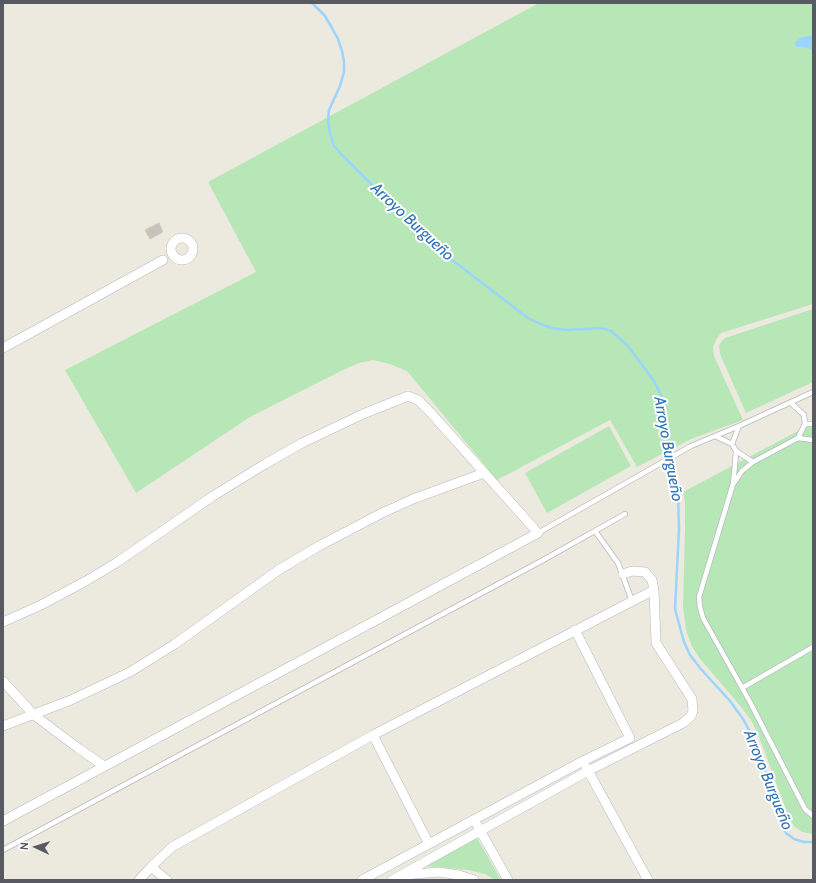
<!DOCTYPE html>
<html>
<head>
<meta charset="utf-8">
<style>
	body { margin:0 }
	#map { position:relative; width:816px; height:883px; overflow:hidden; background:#ece9de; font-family:Cabin,sans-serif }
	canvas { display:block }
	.frame { position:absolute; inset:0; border:4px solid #575b61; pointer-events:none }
	.north { position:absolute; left:16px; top:827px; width:40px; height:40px; -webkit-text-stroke:3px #fff; paint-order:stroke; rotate:274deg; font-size:11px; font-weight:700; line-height:16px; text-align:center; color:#575b61 }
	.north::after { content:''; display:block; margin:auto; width:14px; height:18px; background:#575b61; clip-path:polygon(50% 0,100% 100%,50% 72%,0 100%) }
</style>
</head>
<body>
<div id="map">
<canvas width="816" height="883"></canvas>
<div class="frame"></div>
<div class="north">N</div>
</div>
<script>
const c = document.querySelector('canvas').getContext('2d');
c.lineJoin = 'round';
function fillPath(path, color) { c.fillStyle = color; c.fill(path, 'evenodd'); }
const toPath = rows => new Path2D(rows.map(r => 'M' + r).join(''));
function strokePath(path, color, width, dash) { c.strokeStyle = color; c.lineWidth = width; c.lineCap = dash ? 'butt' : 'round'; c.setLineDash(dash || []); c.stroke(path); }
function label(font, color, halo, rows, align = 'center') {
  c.font = font + ' Cabin,sans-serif'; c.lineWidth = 4; c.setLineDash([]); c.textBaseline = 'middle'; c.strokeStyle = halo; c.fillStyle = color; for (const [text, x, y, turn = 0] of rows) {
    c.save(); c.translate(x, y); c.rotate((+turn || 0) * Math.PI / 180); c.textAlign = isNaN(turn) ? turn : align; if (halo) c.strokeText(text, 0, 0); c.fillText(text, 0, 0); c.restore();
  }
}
const green = toPath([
	[539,3,813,3,813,304,721,333,716,340,713,347,714,356,743,420,691,439,637,467,610,420,497,480,407,371,390,364,373,360,359,363,341,371,250,417,136,493,65,370,256,272,208,182],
	[813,309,813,382,746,413,720,354,719,346,721,342,725,338],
	[813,423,813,834,802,832,795,827,790,820,758,734,751,720,737,702,701,660,692,647,686,630,683,606,685,530,685,502,683,492],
	[609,426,631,466,547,513,525,473],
	[477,838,501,880,495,880,485,874,469,870,426,866]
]);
const water = toPath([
	[813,35,813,51,808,48,797,47,795,45,795,42,800,38]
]);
const stream = toPath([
	[312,3,325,16,332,28,338,39,342,51,344,62,344,72,340,86,329,110,328,121,330,133,334,146,344,157,430,243,528,318,538,323,551,328,567,330,601,328,611,331,628,346,654,381,661,395,665,446,678,494,679,529,675,609,684,642,690,655,700,668,730,701,743,719,755,741,761,757,782,826,786,833,794,839,804,842,813,842]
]);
const building = toPath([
	[159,223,163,232,150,239,145,230,159,223]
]);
const lane = toPath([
	[805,424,813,424],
	[715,436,732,444,736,451,735,465,733,484,699,597,700,607,703,618,750,702,805,809,813,816],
	[798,438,813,440],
	[732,444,739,426],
	[736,451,753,462],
	[734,483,742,471,753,462,798,438,805,424,804,415,791,403],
	[595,531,618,563,632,601],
	[538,533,691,446,739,426,813,392],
	[742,688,813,647],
	[3,850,545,559,625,514]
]);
const street = toPath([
	'171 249a11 11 0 1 1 22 0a11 11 0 1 1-22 0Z',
	[3,348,163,260],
	[3,622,41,605,86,581,116,563,213,496,265,464,302,443,363,414,408,396,418,400,431,413,538,533,3,821],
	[3,681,34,715,78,748,104,766],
	[3,726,71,700,130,672,175,644,280,569,319,546,382,513,413,499,484,473],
	[373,735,429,844],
	[586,767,648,880],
	[477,825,508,880],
	[151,867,172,847,373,735,654,590,652,580,645,572,632,571,623,574],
	[405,875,415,874,439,872,459,875,474,880],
	[139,880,151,867,167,880],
	[362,880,583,761,630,738,575,630],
	[392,880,588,771,683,723,691,716,693,711,692,699,656,643,654,590]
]);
const waterNames = [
	["Arroyo Burgueño",412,222,43],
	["Arroyo Burgueño",668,449,80],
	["Arroyo Burgueño",768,780,68]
];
fillPath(green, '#b7e7b7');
fillPath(water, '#9bd4ff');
strokePath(stream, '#9bd4ff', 2.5);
fillPath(building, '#c7c2bb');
strokePath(building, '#d1cabc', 1);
strokePath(lane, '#b6b9bf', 6);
strokePath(street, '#b6b9bf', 10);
strokePath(lane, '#fff', 4.5);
strokePath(street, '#fff', 9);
label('italic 16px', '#3174b8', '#fff', waterNames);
</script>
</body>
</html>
